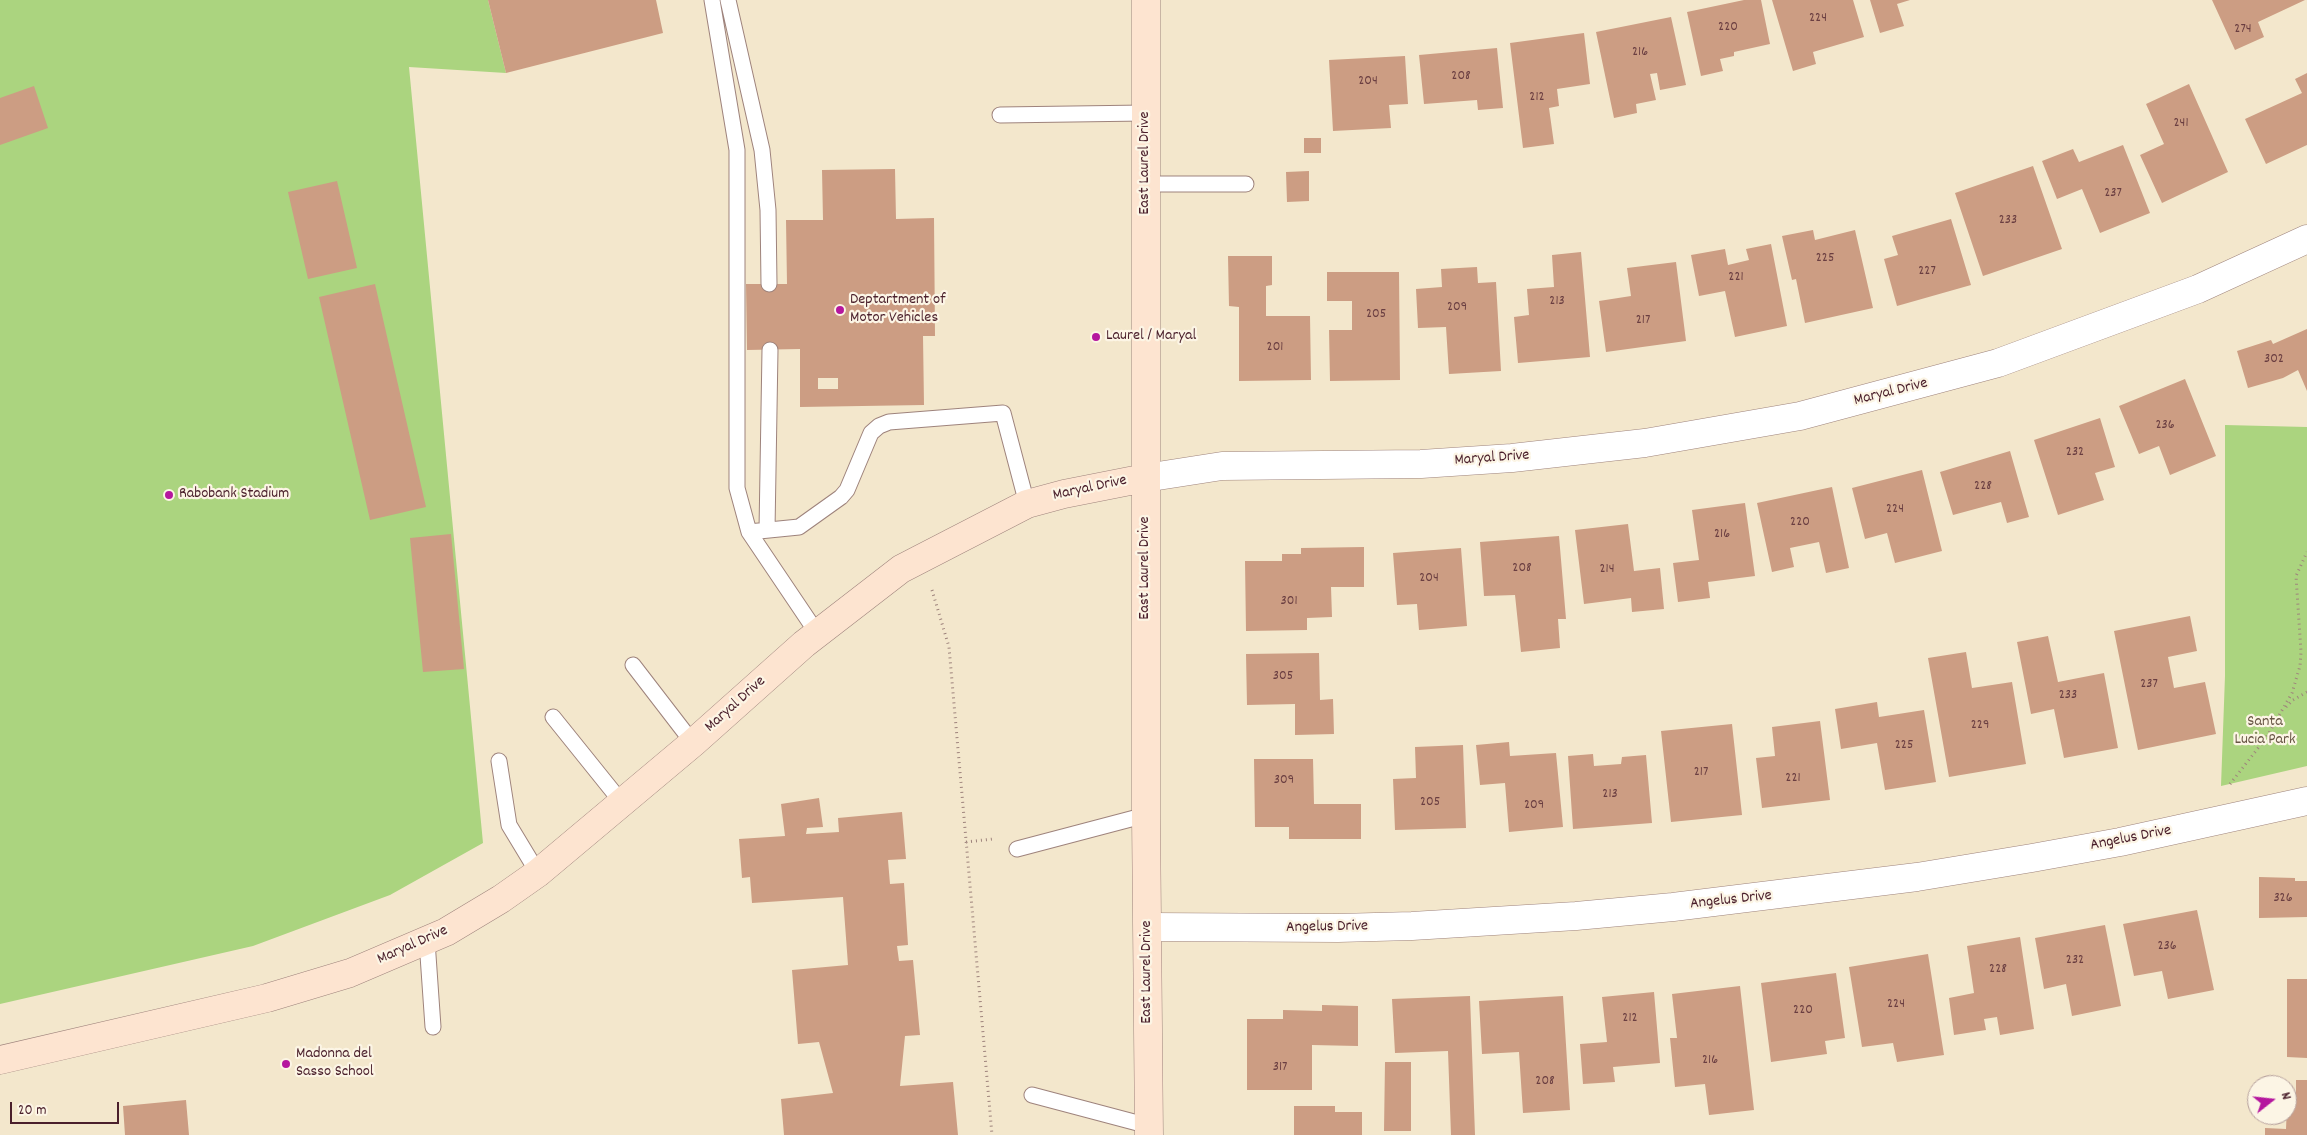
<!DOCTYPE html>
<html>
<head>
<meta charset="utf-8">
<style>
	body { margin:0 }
	#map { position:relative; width:2307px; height:1135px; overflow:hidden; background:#f3e7cc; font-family:Dekko,sans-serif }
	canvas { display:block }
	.north { position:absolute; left:2247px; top:1075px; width:50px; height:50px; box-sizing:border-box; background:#fcf5e5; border:1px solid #b59f9b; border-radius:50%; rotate:74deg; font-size:14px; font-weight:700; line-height:20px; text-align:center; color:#4a1f2b }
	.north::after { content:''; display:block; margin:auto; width:18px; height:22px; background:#b5179e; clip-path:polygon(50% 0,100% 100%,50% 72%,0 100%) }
	.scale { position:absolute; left:10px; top:1102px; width:109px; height:22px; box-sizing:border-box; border:2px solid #4a1f2b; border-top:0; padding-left:6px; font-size:15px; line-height:18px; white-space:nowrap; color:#4a1f2b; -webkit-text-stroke:4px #fcf5e5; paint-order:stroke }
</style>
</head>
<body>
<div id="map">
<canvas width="2307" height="1135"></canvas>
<div class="north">N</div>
<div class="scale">20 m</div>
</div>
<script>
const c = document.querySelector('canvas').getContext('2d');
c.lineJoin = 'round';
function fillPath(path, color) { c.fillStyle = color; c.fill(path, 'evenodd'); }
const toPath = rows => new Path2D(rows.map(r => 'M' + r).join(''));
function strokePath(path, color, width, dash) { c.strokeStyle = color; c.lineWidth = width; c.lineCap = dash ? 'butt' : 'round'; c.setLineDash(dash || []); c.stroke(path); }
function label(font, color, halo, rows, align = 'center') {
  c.font = font + ' Dekko,sans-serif'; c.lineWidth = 4.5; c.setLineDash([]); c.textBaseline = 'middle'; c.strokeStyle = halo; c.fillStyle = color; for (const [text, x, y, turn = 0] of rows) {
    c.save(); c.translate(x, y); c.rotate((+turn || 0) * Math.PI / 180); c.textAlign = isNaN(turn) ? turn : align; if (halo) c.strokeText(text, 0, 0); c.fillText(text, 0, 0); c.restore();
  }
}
const green = toPath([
	[0,0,488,0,506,73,409,67,483,843,390,895,253,946,0,1004],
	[2225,425,2307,427,2307,766,2221,786,2225,676]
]);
const building = toPath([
	[488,0,656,0,663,33,506,73],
	[1744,0,1761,0,1770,44,1734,52,1734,56,1720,59,1723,71,1701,76,1687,12],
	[1772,0,1853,0,1864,37,1813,52,1816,64,1793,71],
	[1870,0,1910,0,1897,4,1904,26,1880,33],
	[2212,0,2305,0,2258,22,2264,37,2235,50],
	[1671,17,1686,85,1660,90,1657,73,1650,74,1656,100,1636,104,1637,113,1614,118,1596,32],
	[1584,33,1590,84,1557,89,1559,106,1549,108,1554,144,1523,148,1510,43],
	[1497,48,1503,108,1478,110,1477,100,1424,104,1419,55],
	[1405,56,1408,104,1389,105,1391,128,1333,131,1329,60],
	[2307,73,2307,145,2266,164,2245,119,2302,93,2295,79],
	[2189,84,2228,172,2162,203,2140,155,2164,144,2146,104],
	[34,86,48,128,0,145,0,98],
	[1304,138,1321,138,1321,153,1304,153],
	[2123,145,2150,213,2100,233,2082,189,2057,199,2042,161,2073,149,2079,162],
	[2033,166,2062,249,1983,276,1955,193],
	[895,169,896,219,934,218,935,336,923,336,924,405,800,407,800,349,747,350,746,284,787,284,786,220,823,220,822,170],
	[818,378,838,378,838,389,818,389],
	[1309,171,1309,201,1287,202,1286,172],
	[337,181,357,268,308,279,288,192],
	[1951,219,1971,285,1897,306,1884,259,1898,255,1892,236],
	[1813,230,1815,240,1855,230,1873,308,1805,323,1796,279,1792,280,1782,236],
	[1771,244,1787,326,1735,337,1725,291,1699,296,1691,255,1725,249,1728,265,1749,260,1746,249],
	[1581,252,1590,357,1518,363,1514,317,1529,315,1527,289,1554,287,1552,255],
	[1228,256,1272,256,1272,285,1266,286,1266,316,1310,316,1311,380,1239,381,1239,307,1229,306],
	[1676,262,1686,341,1606,352,1599,301,1631,296,1627,268],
	[1477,267,1478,283,1496,282,1501,371,1449,374,1446,327,1418,328,1416,289,1442,287,1441,269],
	[1327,272,1399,272,1400,380,1330,381,1329,330,1352,330,1352,301,1327,301],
	[375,284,426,507,370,520,319,297],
	[2307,329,2307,391,2298,370,2283,378,2248,388,2237,351,2271,340,2273,344],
	[2185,379,2216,456,2170,475,2159,446,2139,454,2119,406],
	[2100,418,2115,467,2095,473,2104,500,2058,515,2034,440],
	[2010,451,2029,517,2007,523,2001,502,1953,515,1940,472],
	[1922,470,1942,551,1895,563,1887,533,1865,539,1852,488],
	[1832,487,1849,568,1826,573,1819,542,1790,548,1794,567,1772,572,1757,503],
	[1745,503,1755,576,1708,582,1710,598,1678,602,1673,563,1699,560,1692,510],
	[1628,524,1634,571,1660,568,1664,609,1632,612,1631,598,1584,604,1575,530],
	[451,534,464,669,423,672,410,538],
	[1559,536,1566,619,1558,619,1560,648,1521,652,1515,595,1484,596,1480,542],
	[1364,547,1364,587,1331,587,1332,617,1307,618,1307,630,1246,631,1245,561,1282,561,1282,554,1301,554,1301,548],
	[1461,548,1467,626,1419,630,1417,604,1397,605,1393,553],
	[2190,616,2197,651,2168,657,2174,688,2205,682,2216,734,2138,750,2114,631],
	[2048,636,2058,682,2104,673,2118,748,2064,758,2054,709,2031,714,2017,642],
	[1966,652,1972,688,2012,682,2026,764,1949,777,1928,658],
	[1319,653,1320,700,1333,699,1334,734,1295,735,1295,704,1247,705,1246,654],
	[1877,702,1879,717,1924,710,1936,782,1885,790,1877,743,1841,749,1835,709],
	[1820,721,1830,800,1762,808,1756,758,1775,756,1772,727],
	[1732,724,1742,815,1671,822,1661,731],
	[1509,742,1510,756,1556,753,1563,827,1509,832,1505,783,1480,785,1476,745],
	[1463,745,1466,828,1395,830,1393,779,1416,778,1415,747],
	[1593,754,1594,766,1621,764,1622,757,1646,755,1652,823,1573,829,1568,756],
	[1254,759,1313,759,1314,804,1361,804,1361,839,1289,839,1289,827,1255,827],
	[819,798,823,827,807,828,806,834,839,832,838,818,902,812,906,859,888,860,890,884,904,883,908,945,897,946,899,961,913,960,920,1035,905,1036,900,1086,953,1082,958,1135,784,1135,781,1099,833,1093,819,1042,798,1044,792,970,848,965,843,897,752,903,750,877,742,878,739,839,785,836,781,804],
	[2259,877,2295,878,2295,881,2307,881,2307,917,2259,918],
	[2197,910,2214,990,2168,999,2162,971,2134,976,2123,924],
	[2105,925,2121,1006,2072,1016,2066,984,2044,989,2035,938],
	[2020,937,2034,1029,2000,1035,1997,1017,1984,1019,1986,1030,1954,1035,1949,998,1974,993,1967,946],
	[1928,954,1944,1055,1897,1062,1893,1043,1862,1047,1849,967],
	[1836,973,1845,1038,1825,1041,1827,1054,1771,1062,1761,983],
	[2287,979,2307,979,2307,1058,2287,1057],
	[1740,986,1754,1110,1709,1115,1705,1084,1675,1087,1670,1038,1677,1038,1672,994],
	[1654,992,1660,1063,1613,1067,1615,1082,1583,1084,1580,1044,1607,1042,1602,997],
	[1470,996,1475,1135,1451,1135,1448,1051,1395,1053,1392,999],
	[1563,996,1570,1110,1523,1113,1519,1052,1482,1054,1479,1001],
	[1322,1005,1358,1006,1358,1046,1312,1045,1312,1090,1247,1090,1247,1019,1283,1019,1283,1010,1322,1011],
	[1385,1062,1411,1062,1411,1131,1384,1131],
	[2296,1080,2307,1080,2307,1135,2265,1135,2265,1128,2286,1129,2287,1105,2296,1104],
	[186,1100,189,1135,125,1135,123,1106],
	[1294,1106,1335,1106,1335,1112,1362,1112,1362,1135,1294,1135]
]);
const path = toPath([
	[932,590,949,647,992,1135],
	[2286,707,2293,700,2307,692],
	[2230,784,2266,738,2292,693,2300,666,2301,652,2296,576,2307,552],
	[966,842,993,839]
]);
const lane = toPath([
	[712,0,737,150,737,488,749,532,817,633],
	[728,0,762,150,768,210,769,284],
	[1000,115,1145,113],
	[1146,184,1246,184],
	[767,530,770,350],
	[749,532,799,527,841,497,847,490,871,433,879,426,889,422,1003,413,1027,504],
	[633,665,693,743],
	[553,717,623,804],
	[499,761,509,825,538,873],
	[1017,849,1146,815],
	[427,941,433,1027],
	[1032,1095,1149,1126]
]);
const street = toPath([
	[1145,478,1222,466,1421,464,1512,458,1645,443,1800,416,1998,363,2198,289,2307,239],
	[1148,927,1338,928,1412,926,1576,916,1673,907,1917,877,2032,858,2120,842,2307,801]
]);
const secondary = toPath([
	[1146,0,1146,815,1149,1135],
	[0,1060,267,998,350,973,446,932,501,899,538,873,693,743,804,644,901,569,1027,504,1064,494,1145,478]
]);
const markers = [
	[840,310,5,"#b5179e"],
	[1096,337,5,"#b5179e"],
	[169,495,5,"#b5179e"],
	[286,1064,5,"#b5179e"]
];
const numberNames = [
	["224",1818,19],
	["220",1728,28],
	["274",2243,30],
	["216",1640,53],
	["208",1461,77],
	["204",1368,82],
	["212",1537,98],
	["241",2181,124],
	["237",2113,194],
	["233",2008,221],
	["225",1825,259],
	["227",1927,272],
	["221",1736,278],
	["213",1557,302],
	["209",1457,308],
	["205",1376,315],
	["217",1643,321],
	["201",1275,348],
	["302",2274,360],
	["236",2165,426],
	["232",2075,453],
	["228",1983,487],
	["224",1895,510],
	["220",1800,523],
	["216",1722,535],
	["208",1522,569],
	["214",1607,570],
	["204",1429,579],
	["301",1289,602],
	["305",1283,677],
	["237",2149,685],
	["233",2068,696],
	["229",1980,726],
	["225",1904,746],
	["217",1701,773],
	["221",1793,779],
	["309",1284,781],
	["213",1610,795],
	["205",1430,803],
	["209",1534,806],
	["326",2283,899],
	["236",2167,947],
	["232",2075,961],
	["228",1998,970],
	["224",1896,1005],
	["220",1803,1011],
	["212",1630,1019],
	["216",1710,1061],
	["317",1280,1068],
	["208",1545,1082]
];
const streetNames = [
	["East Laurel Drive",1146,163,-90],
	["Maryal Drive",1891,393,-14],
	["Maryal Drive",1492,459,-4],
	["Maryal Drive",1090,489,-12],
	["East Laurel Drive",1146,568,-90],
	["Maryal Drive",736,705,-42],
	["Angelus Drive",2131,839,-11],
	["Angelus Drive",1731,901,-6],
	["Angelus Drive",1327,928,-1],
	["Maryal Drive",413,946,-24],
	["East Laurel Drive",1148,972,-90]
];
const poiNames = [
	["Deptartment of",850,301],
	["Motor Vehicles",850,319],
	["Laurel / Maryal",1106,337],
	["Rabobank Stadium",179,495],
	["Madonna del",296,1055],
	["Sasso School",296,1073]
];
const parkNames = [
	["Santa",2265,723],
	["Lucia Park",2265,741]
];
fillPath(green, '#abd47f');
fillPath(building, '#cc9d83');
strokePath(lane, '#9e837c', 17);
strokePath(street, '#9e837c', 29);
strokePath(secondary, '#9e837c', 29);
strokePath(path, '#9e837c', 3, [1, 4]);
strokePath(lane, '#fff', 15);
strokePath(street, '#fff', 28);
strokePath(secondary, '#fde4d0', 28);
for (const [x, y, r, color] of markers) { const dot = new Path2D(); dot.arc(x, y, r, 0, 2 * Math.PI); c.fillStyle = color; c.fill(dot); strokePath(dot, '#fcf5e5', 2); }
label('14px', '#6a3e41', null, numberNames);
label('16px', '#4a1f2b', '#fcf5e5', streetNames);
label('16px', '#4a1f2b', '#fcf5e5', poiNames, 'left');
label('16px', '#675544', '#fcf5e5', parkNames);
</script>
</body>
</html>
